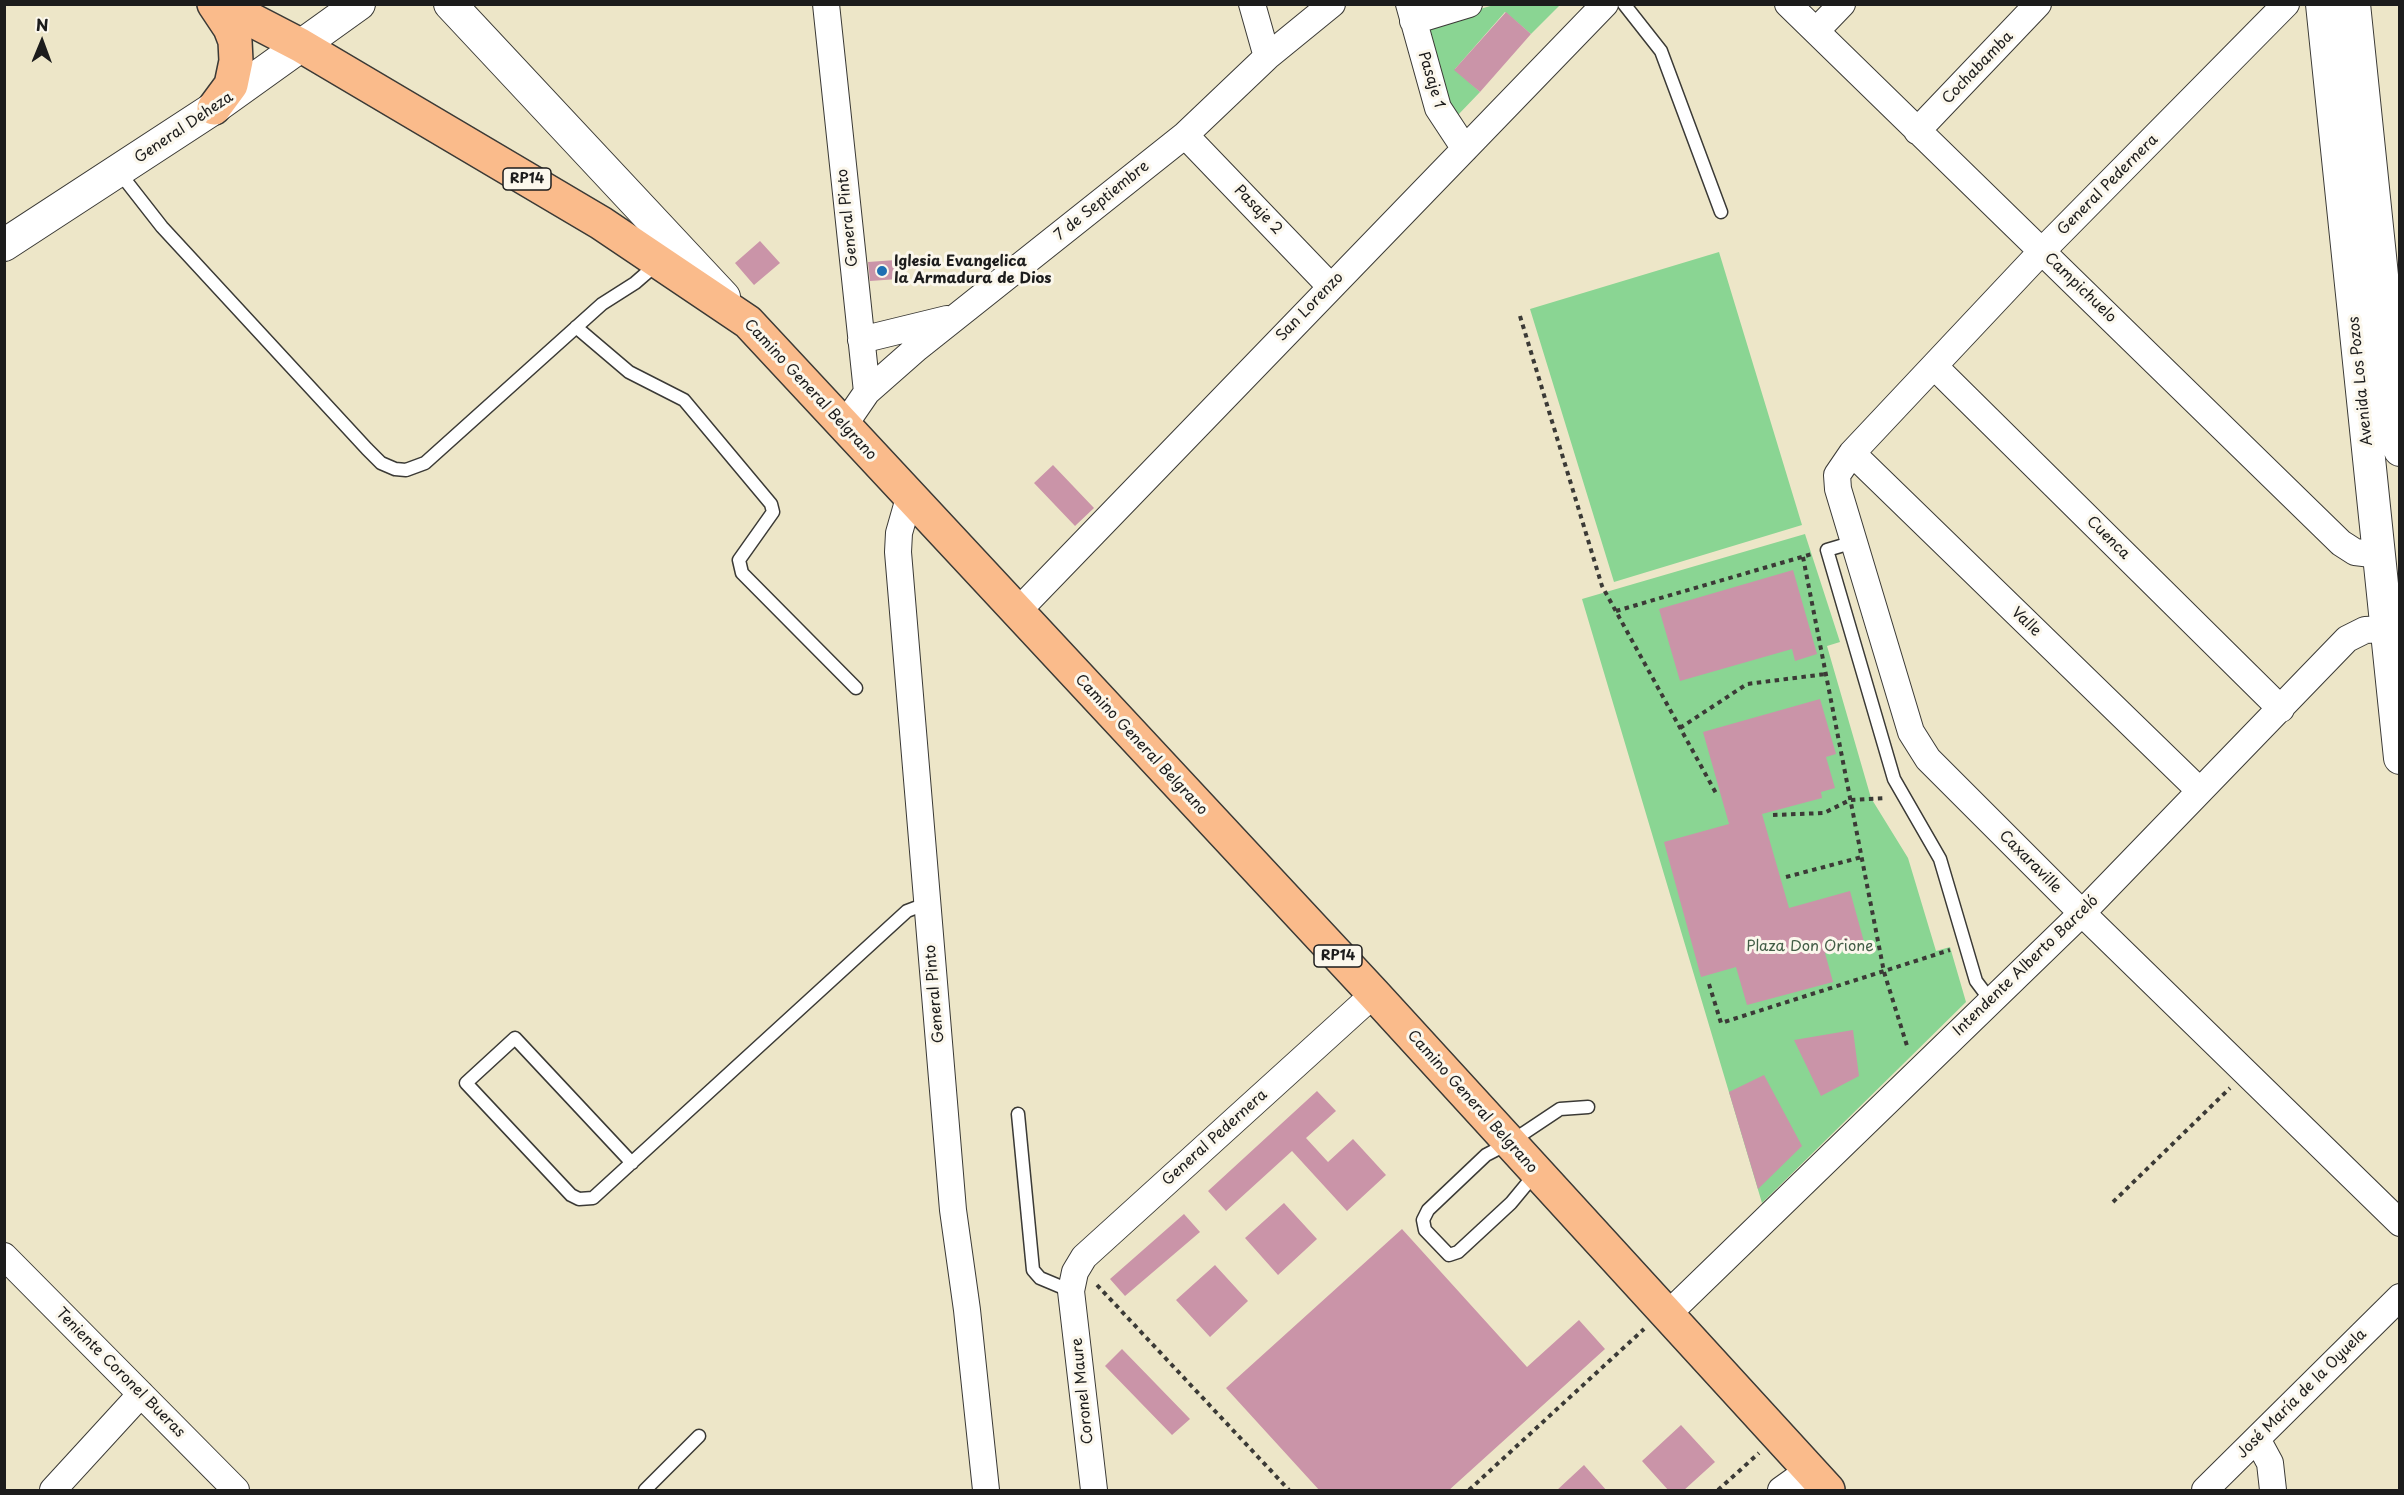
<!DOCTYPE html>
<html>
<head>
<meta charset="utf-8">
<style>
	body { margin:0 }
	#map { position:relative; width:2404px; height:1495px; overflow:hidden; background:#ede6c8; font-family:"Playpen Sans",sans-serif }
	canvas { display:block }
	.frame { position:absolute; inset:0; border:6px solid #1c1c1c; pointer-events:none }
	.north { position:absolute; left:12px; top:12px; width:60px; height:60px; -webkit-text-stroke:4px #fbf7ec; paint-order:stroke; rotate:1deg; font-size:16px; font-weight:700; line-height:24px; text-align:center; color:#1c1c1c }
	.north::after { content:''; display:block; margin:auto; width:21px; height:27px; background:#1c1c1c; clip-path:polygon(50% 0,100% 100%,50% 72%,0 100%) }
</style>
</head>
<body>
<div id="map">
<canvas width="2404" height="1495"></canvas>
<div class="frame"></div>
<div class="north">N</div>
</div>
<script>
const c = document.querySelector('canvas').getContext('2d');
c.lineJoin = 'round';
function fillPath(path, color) { c.fillStyle = color; c.fill(path, 'evenodd'); }
const toPath = rows => new Path2D(rows.map(r => 'M' + r).join(''));
function strokePath(path, color, width, dash) { c.strokeStyle = color; c.lineWidth = width; c.lineCap = dash ? 'butt' : 'round'; c.setLineDash(dash || []); c.stroke(path); }
function label(font, color, halo, rows, align = 'center') {
  c.font = font + ' "Playpen Sans",sans-serif'; c.lineWidth = 6; c.setLineDash([]); c.textBaseline = 'middle'; c.strokeStyle = halo; c.fillStyle = color; for (const [text, x, y, turn = 0] of rows) {
    c.save(); c.translate(x, y); c.rotate((+turn || 0) * Math.PI / 180); c.textAlign = isNaN(turn) ? turn : align; if (halo) c.strokeText(text, 0, 0); c.fillText(text, 0, 0); c.restore();
  }
}
const green = toPath([
	[1494,5,1560,5,1531,34,1505,12,1455,69,1480,92,1457,116,1445,105,1423,25],
	[1719,252,1802,525,1614,582,1530,309],
	[1805,534,1840,642,1827,646,1871,798,1908,858,1936,951,1950,947,1966,1002,1762,1203,1582,599]
]);
const building = toPath([
	[1506,12,1531,34,1480,92,1454,70],
	[760,241,780,263,754,285,735,263],
	[896,260,898,279,870,281,868,262],
	[1053,465,1094,508,1075,526,1034,483],
	[1793,570,1817,654,1795,661,1792,649,1680,681,1659,609],
	[1820,699,1836,754,1826,757,1835,788,1821,792,1822,798,1762,814,1789,908,1850,891,1864,942,1825,953,1833,982,1747,1005,1736,967,1701,977,1664,842,1729,824,1703,732],
	[1853,1030,1859,1076,1821,1096,1794,1040],
	[1764,1075,1802,1146,1758,1189,1729,1092],
	[1317,1091,1336,1111,1306,1138,1328,1162,1353,1139,1386,1175,1347,1211,1292,1151,1226,1211,1208,1191],
	[1284,1203,1317,1239,1278,1275,1245,1238],
	[1184,1214,1200,1232,1125,1296,1110,1279],
	[1402,1229,1527,1367,1579,1320,1605,1349,1448,1491,1320,1491,1226,1388],
	[1215,1265,1248,1301,1210,1337,1176,1300],
	[1122,1349,1190,1419,1172,1435,1105,1366],
	[1681,1425,1715,1462,1683,1491,1669,1491,1642,1461],
	[1584,1465,1607,1491,1556,1491]
]);
const path = toPath([
	[1520,316,1602,586,1717,795],
	[1803,557,1884,972,1908,1049],
	[1616,611,1812,554],
	[1680,728,1747,684,1826,674],
	[1773,815,1824,813,1850,800,1886,798],
	[1786,877,1862,857],
	[1709,984,1721,1023,1950,950],
	[2113,1202,2230,1088],
	[1097,1285,1289,1490],
	[1469,1490,1644,1329],
	[1718,1490,1759,1453]
]);
const service = toPath([
	[1624,4,1661,51,1721,212],
	[119,172,162,227,367,449,381,463,395,469,406,470,425,463,602,304,635,283,658,263],
	[576,327,629,372,684,400,771,504,773,512,739,560,742,573,856,688],
	[1854,542,1827,550,1894,779,1940,859,1976,981,1991,1001],
	[1018,1114,1033,1270,1040,1278,1071,1291],
	[632,1163,515,1038,466,1083,571,1195,579,1199,593,1198,907,911,928,903],
	[1535,1174,1511,1203,1458,1252,1449,1255,1425,1230,1423,1220,1428,1210,1486,1155,1509,1143,1560,1109,1588,1107],
	[645,1490,699,1436]
]);
const minor = toPath([
	[826,4,867,392,845,424],
	[1252,4,1267,57],
	[1409,4,1438,108,1465,149],
	[1788,4,2341,543,2355,552,2380,555],
	[2286,4,2042,251,1852,453,1837,475,1838,489,1911,732,1928,759,2082,913,2400,1223],
	[1413,21,1469,4],
	[1816,31,1842,4],
	[1917,131,2038,4],
	[1185,135,1330,286],
	[861,340,947,319],
	[1934,366,2281,709],
	[867,392,917,348,1185,135,1267,57,1332,4],
	[1852,453,2200,791],
	[909,498,899,533,898,552,953,1210,967,1310,986,1490],
	[1017,612,1605,4],
	[4,1256,236,1490],
	[1667,1315,2082,913,2347,639,2365,630,2386,629],
	[2257,1439,2270,1463,2273,1490],
	[53,1490,141,1394],
	[1094,1490,1071,1291,1075,1272,1084,1257,1374,994],
	[1781,1490,1809,1470],
	[2205,1490,2400,1297]
]);
const tertiary = toPath([
	[450,4,724,297],
	[2322,4,2400,758],
	[2354,4,2400,450],
	[4,245,214,108,359,4]
]);
const primary = toPath([
	[214,4,230,28,235,41,236,61,231,85,214,108],
	[221,4,300,45,601,223,748,322,1374,994,1828,1490]
]);
const markers = [
	[882,271,6,"#1f6fb2"]
];
const shields = [
	[527,179,48],
	[1338,956,48]
];
const shieldNames = [
	["RP14",527,179],
	["RP14",1338,956]
];
const streetNames = [
	["Cochabamba",1978,68,-46],
	["Pasaje 1",1431,80,73],
	["General Deheza",184,128,-34],
	["General Pedernera",2108,185,-45],
	["7 de Septiembre",1102,201,-39],
	["Pasaje 2",1258,210,46],
	["General Pinto",848,218,-96],
	["Campichuelo",2080,288,44],
	["San Lorenzo",1310,307,-46],
	["Avenida Los Pozos",2361,381,-96],
	["Camino General Belgrano",810,390,47],
	["Cuenca",2108,538,45],
	["Valle",2026,622,44],
	["Camino General Belgrano",1141,745,47],
	["Caxaraville",2030,862,45],
	["Intendente Alberto Barceló",2026,966,-44],
	["General Pinto",935,994,-95],
	["Camino General Belgrano",1472,1102,48],
	["General Pedernera",1215,1138,-42],
	["Teniente Coronel Bueras",120,1373,45],
	["Coronel Maure",1083,1391,-96],
	["José María de la Oyuela",2302,1394,-45]
];
const poiNames = [
	["Iglesia Evangelica",894,262],
	["la Armadura de Dios",894,279]
];
const parkNames = [
	["Plaza Don Orione",1810,947]
];
fillPath(green, '#8ad593');
fillPath(building, '#ca94a8');
strokePath(service, '#3b3a36', 15);
strokePath(minor, '#3b3a36', 28);
strokePath(tertiary, '#3b3a36', 34);
strokePath(primary, '#3b3a36', 36);
strokePath(path, '#3b3a36', 4, [4.5, 4.5]);
strokePath(service, '#fff', 12);
strokePath(minor, '#fff', 26);
strokePath(tertiary, '#fff', 32);
strokePath(primary, '#fabb8b', 33);
for (const [x, y, r, color] of markers) { const dot = new Path2D(); dot.arc(x, y, r, 0, 2 * Math.PI); c.fillStyle = color; c.fill(dot); strokePath(dot, '#fbf7ec', 2); }
for (const [x, y, w] of shields) { const box = new Path2D(); box.roundRect(x - w / 2, y - 11, w, 22, 4.5); c.fillStyle = '#fbf7ec'; c.fill(box); strokePath(box, '#1c1c1c', 1.5); }
label('bold 14px', '#1c1c1c', null, shieldNames);
label('15px', '#1c1c1c', '#fbf7ec', streetNames);
label('bold 15px', '#1c1c1c', '#fbf7ec', poiNames, 'left');
label('15px', '#425d46', '#fbf7ec', parkNames);
</script>
</body>
</html>
